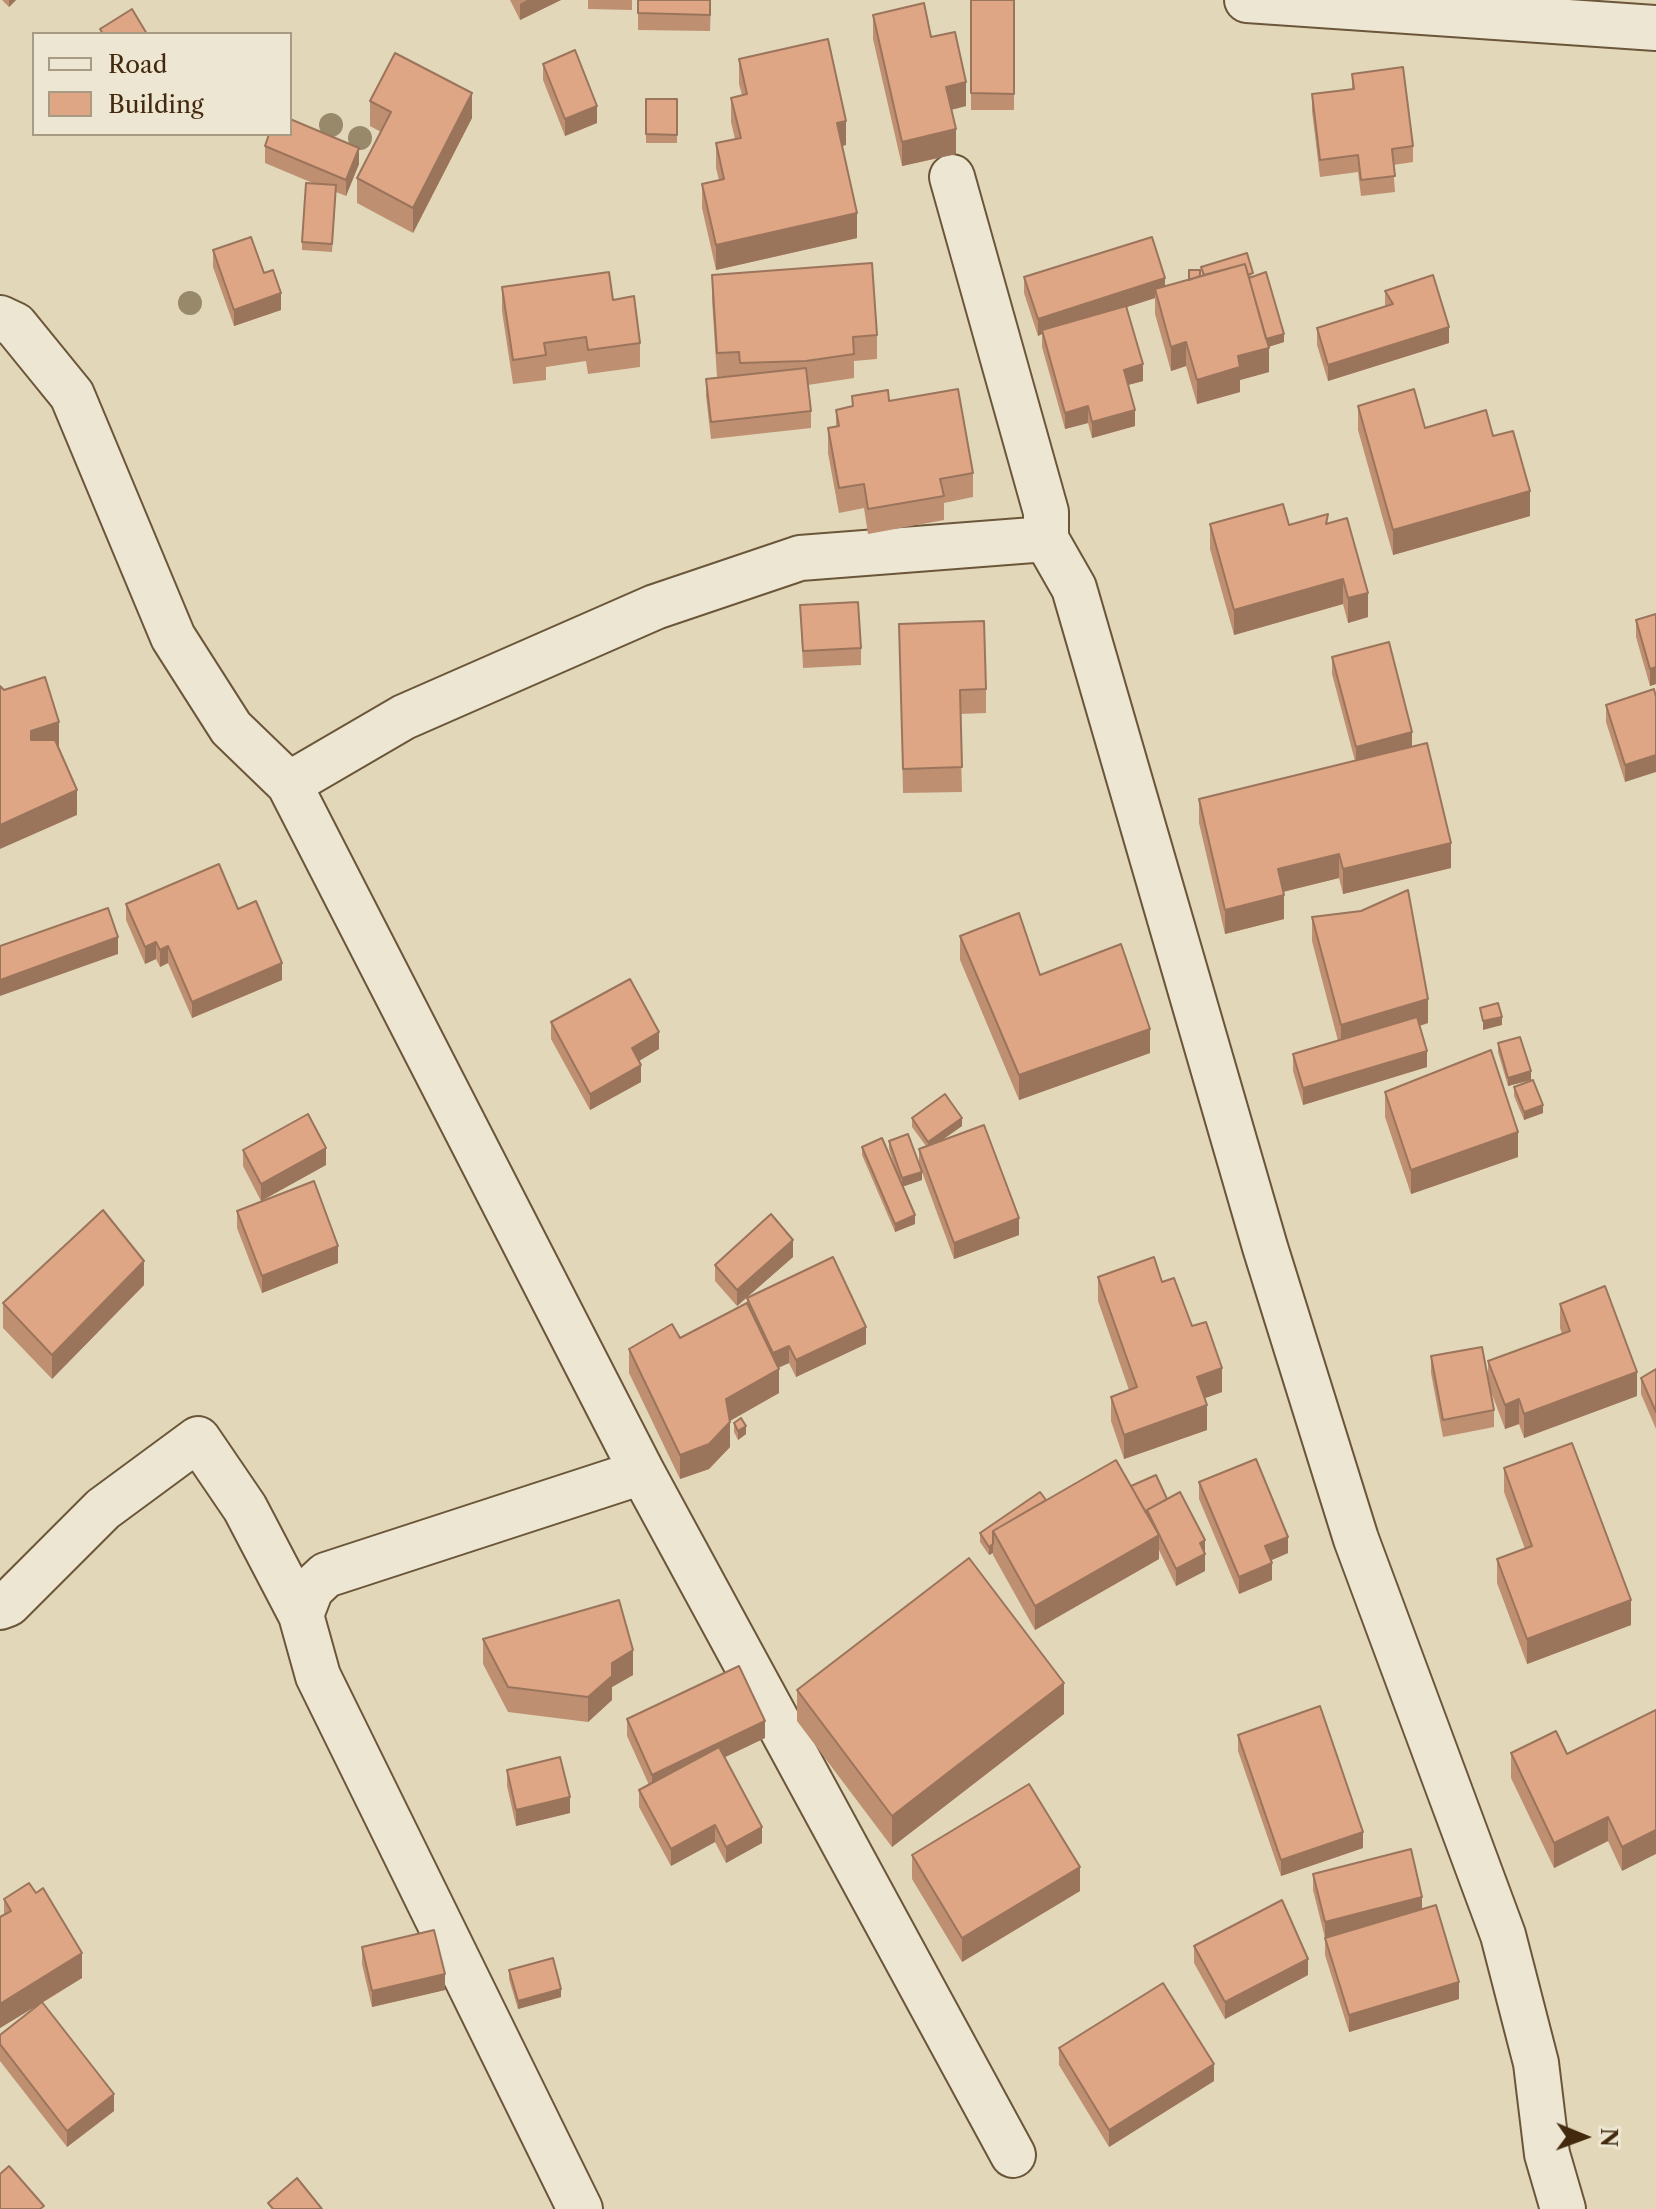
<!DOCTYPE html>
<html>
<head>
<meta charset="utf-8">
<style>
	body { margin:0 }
	#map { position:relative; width:1656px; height:2209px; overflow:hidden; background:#e2d8b9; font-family:"Libre Caslon Text",serif }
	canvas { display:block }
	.legend { position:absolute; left:32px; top:32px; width:260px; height:104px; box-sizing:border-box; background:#ece6d2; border:2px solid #a89b84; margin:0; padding:10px 14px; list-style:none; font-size:24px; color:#432a0e }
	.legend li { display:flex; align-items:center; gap:16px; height:40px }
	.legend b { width:40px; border:2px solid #a89b84 }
	.north { position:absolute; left:1544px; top:2097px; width:80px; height:80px; -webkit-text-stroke:6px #ece6d2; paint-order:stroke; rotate:91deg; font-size:22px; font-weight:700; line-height:32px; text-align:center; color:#432a0e }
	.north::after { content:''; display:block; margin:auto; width:28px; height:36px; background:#432a0e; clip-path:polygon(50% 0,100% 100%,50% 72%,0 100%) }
</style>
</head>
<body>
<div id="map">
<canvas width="1656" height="2209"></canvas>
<ul class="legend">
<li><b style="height:10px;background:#ece6d2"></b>Road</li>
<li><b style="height:22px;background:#dea684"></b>Building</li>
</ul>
<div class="north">N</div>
</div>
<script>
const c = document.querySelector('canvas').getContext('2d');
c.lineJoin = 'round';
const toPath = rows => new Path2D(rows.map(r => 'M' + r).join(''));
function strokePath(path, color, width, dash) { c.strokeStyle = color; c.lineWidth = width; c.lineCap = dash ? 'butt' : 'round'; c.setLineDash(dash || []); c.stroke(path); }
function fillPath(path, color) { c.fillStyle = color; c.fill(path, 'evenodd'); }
const minor = toPath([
	[1247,0,1656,28],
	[952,177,1046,512,1046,539],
	[0,318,15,325,72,395,173,637,231,728,289,784],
	[0,1607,8,1604,103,1509,198,1439,245,1508,301,1615],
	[1013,2155,642,1472,289,784,404,717,655,607,800,558,1046,539,1074,588,1265,1247,1356,1539,1503,1935,1536,2063,1547,2154,1563,2209],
	[580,2209,318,1676,301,1615,311,1589,326,1575,642,1472]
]);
const trees = [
	[331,125],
	[360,138],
	[190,303]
];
const wall = toPath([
	[2,0,16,0,9,7],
	[510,0,561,0,520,20],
	[588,0,632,0,632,10,588,9],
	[638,0,711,0,710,31,638,30],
	[971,0,1014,0,1014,110,971,110],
	[873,15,931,37,966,106,951,110,956,154,902,166,873,39],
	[739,59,846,145,842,146,857,238,716,270,702,208,702,184,719,180,716,168,716,143,735,139,731,122,731,98,742,95,739,84],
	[543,64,597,123,565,136,543,80],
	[1352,74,1413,146,1413,162,1393,165,1395,192,1361,196,1358,172,1320,177,1312,111,1312,94,1352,89],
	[646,99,677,99,677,143,646,143],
	[370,101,472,118,413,233,357,203,357,178,381,132,370,126],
	[265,146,359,164,346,196,336,192,332,252,302,250,302,242,315,184,265,163],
	[213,250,264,273,281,310,234,326,213,267],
	[1201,267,1253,276,1284,342,1268,347,1269,372,1240,380,1240,392,1197,404,1186,366,1171,371,1155,314,1155,298,1127,307,1143,381,1128,385,1135,426,1092,438,1088,423,1065,429,1042,347,1042,334,1038,336,1024,293,1024,277,1165,286,1202,276],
	[712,275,877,335,877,359,854,361,854,378,808,385,811,411,811,428,711,439,706,396,706,379,733,376,717,377,712,300],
	[502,287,613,300,640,343,640,367,588,374,586,361,546,367,546,380,513,384,502,311],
	[1385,291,1449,343,1328,381,1317,345,1317,328,1385,307],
	[852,396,889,401,973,473,973,497,944,503,944,520,868,534,864,508,839,513,828,453,828,428,836,427,836,410,852,407],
	[1358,406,1425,428,1493,436,1530,516,1393,555,1358,430],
	[1210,524,1289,525,1328,524,1368,617,1348,623,1343,604,1234,635,1210,549],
	[800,605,861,648,861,665,803,668],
	[1656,614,1656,684,1650,686,1636,637,1636,620],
	[899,624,986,689,986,713,960,714,962,792,903,793],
	[1332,657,1412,747,1451,868,1343,894,1339,878,1283,892,1284,919,1225,934,1199,823,1199,799,1355,761,1332,674],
	[1654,689,1625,782,1606,722,1606,705],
	[126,904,238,909,282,980,192,1018,168,963,160,967,156,959,145,964,126,920],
	[1312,917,1428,1023,1420,1026,1427,1067,1303,1105,1293,1071,1293,1054,1338,1041,1312,941],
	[960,936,1150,1053,1019,1100,960,960],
	[551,1022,659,1049,639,1061,641,1082,590,1110,551,1039],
	[1498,1043,1531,1080,1508,1086,1498,1052],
	[1514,1087,1543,1113,1524,1120,1514,1096],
	[1385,1092,1518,1157,1411,1194,1385,1117],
	[912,1118,962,1126,942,1140,1019,1235,954,1259,922,1172,922,1180,903,1186,915,1224,895,1232,862,1155,862,1147,897,1173,889,1149,889,1141,919,1165,919,1149,926,1146,912,1127],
	[243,1150,326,1165,261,1201,243,1166],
	[237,1211,338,1263,262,1293,237,1228],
	[793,1257,737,1306,715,1281,715,1265],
	[1098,1277,1162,1282,1192,1326,1222,1392,1205,1398,1207,1430,1124,1459,1111,1421,1111,1397,1129,1390,1098,1301],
	[144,1285,52,1379,3,1328,3,1303],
	[747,1298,866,1344,796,1377,789,1363,778,1368,779,1393,730,1421,730,1447,709,1469,680,1479,629,1373,629,1349,680,1338,747,1304],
	[1560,1304,1637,1396,1524,1438,1519,1424,1505,1429,1490,1389,1494,1410,1494,1427,1443,1437,1431,1373,1431,1356,1488,1381,1488,1361,1562,1334,1560,1328],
	[1656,1369,1656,1429,1641,1394,1641,1378],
	[734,1423,746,1434,738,1440,734,1432],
	[1504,1468,1631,1625,1527,1664,1497,1583,1497,1559,1525,1549,1504,1492],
	[1199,1482,1288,1553,1271,1560,1272,1580,1239,1594,1199,1499],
	[1131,1487,1167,1499,1205,1540,1205,1571,1176,1586,1159,1550,1159,1559,1035,1630,993,1555,993,1553,989,1555,980,1542,980,1533,1046,1500],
	[483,1639,633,1675,612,1687,612,1700,588,1722,508,1712,483,1664],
	[797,1690,1064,1714,892,1847,797,1721],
	[1656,1710,1622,1871,1608,1841,1554,1868,1511,1778,1511,1753,1567,1754],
	[627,1719,765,1738,725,1757,762,1843,726,1863,715,1842,671,1866,639,1807,639,1790,649,1785,627,1736],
	[1238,1735,1363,1848,1281,1876,1238,1751],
	[507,1770,570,1813,516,1826,507,1786],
	[912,1855,1080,1891,962,1962,912,1879],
	[1313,1874,1422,1909,1459,1999,1349,2032,1325,1955,1325,1938,1313,1890],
	[4,1899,82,1978,42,2003,114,2111,67,2147,0,2061,0,2035,41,2003,0,2028,0,1917,4,1915],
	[1194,1946,1308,1975,1225,2019,1194,1963],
	[362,1947,445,1990,372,2007,362,1964],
	[509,1970,561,1997,518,2009,509,1979],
	[1059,2048,1214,2081,1109,2147,1059,2065]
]);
const shadedWall = toPath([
	[9,0,16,0,9,7],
	[527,0,561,0,520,20,520,4],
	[966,82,966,106,946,111,946,87],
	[472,93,472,118,413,233,413,208],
	[597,106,597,123,565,136,565,119],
	[846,121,846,145,837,147,837,123],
	[956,129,956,154,902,166,902,142],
	[359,148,359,164,346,196,346,180],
	[857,213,857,238,716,270,716,245],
	[1165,278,1165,295,1155,289,1155,298,1043,334,1042,330,1042,334,1038,336,1038,319],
	[281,293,281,310,234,326,234,310],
	[1449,327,1449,343,1328,381,1328,365],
	[1284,334,1284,342,1265,348,1265,340],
	[1186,342,1186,366,1171,371,1171,347],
	[1269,348,1269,372,1240,380,1240,392,1197,404,1197,380,1238,356],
	[1143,364,1143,381,1124,386,1124,370],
	[1088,406,1088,423,1065,429,1065,413],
	[1135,410,1135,426,1092,438,1092,422],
	[1530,491,1530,516,1393,555,1393,530],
	[1343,579,1343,604,1234,635,1234,610],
	[1368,593,1368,617,1348,623,1348,598],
	[1656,667,1656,684,1650,686,1650,669],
	[59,722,59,746,31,755,31,731],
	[1412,732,1412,748,1356,763,1356,747],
	[1656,755,1656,772,1625,782,1625,765],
	[77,790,77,815,0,849,0,825],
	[1451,843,1451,868,1343,894,1343,869],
	[1339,854,1339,878,1278,893,1278,869],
	[1284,895,1284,919,1225,934,1225,910],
	[118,937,118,954,0,996,0,980],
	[156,942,156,959,145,964,145,947],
	[168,946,168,963,160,967,160,950],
	[282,963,282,980,192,1018,192,1002],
	[1428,999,1428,1023,1341,1049,1341,1025],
	[1502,1017,1502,1025,1483,1030,1483,1021],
	[1150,1029,1150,1053,1019,1100,1019,1075],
	[659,1032,659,1049,632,1065,632,1048],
	[1427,1051,1427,1067,1303,1105,1303,1088],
	[641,1065,641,1082,590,1110,590,1094],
	[1531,1071,1531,1080,1508,1086,1508,1078],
	[1543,1105,1543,1113,1524,1120,1524,1112],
	[962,1118,962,1126,928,1150,928,1142],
	[1518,1132,1518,1157,1411,1194,1411,1170],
	[326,1148,326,1165,261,1201,261,1184],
	[922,1172,922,1180,902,1187,902,1178],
	[915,1215,915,1224,895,1232,895,1224],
	[1019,1218,1019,1235,954,1259,954,1243],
	[793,1240,793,1257,737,1306,737,1290],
	[338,1246,338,1263,262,1293,262,1276],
	[144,1261,144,1285,52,1379,52,1355],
	[866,1327,866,1344,796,1377,796,1360],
	[789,1346,789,1363,773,1370,773,1353],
	[1222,1368,1222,1392,1197,1401,1197,1377],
	[779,1369,779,1393,726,1423,726,1399],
	[1637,1372,1637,1396,1524,1438,1524,1414],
	[1519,1399,1519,1424,1505,1429,1505,1405],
	[1207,1405,1207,1430,1124,1459,1124,1435],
	[730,1422,730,1447,709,1469,680,1479,680,1455],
	[746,1426,746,1434,738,1440,738,1431],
	[1159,1535,1159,1559,1035,1630,1035,1606],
	[1288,1537,1288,1553,1265,1563,1265,1546],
	[1205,1540,1205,1571,1176,1586,1176,1569,1200,1543],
	[993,1544,993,1553,989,1555,989,1547],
	[1272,1563,1272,1580,1239,1594,1239,1577],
	[1631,1600,1631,1625,1527,1664,1527,1639],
	[633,1650,633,1675,612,1687,612,1700,588,1722,588,1697,612,1663],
	[1064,1683,1064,1714,892,1847,892,1816],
	[765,1721,765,1738,652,1792,652,1775],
	[570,1797,570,1813,516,1826,516,1810],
	[1608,1817,1608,1841,1554,1868,1554,1843],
	[715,1825,715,1842,671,1866,671,1849],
	[762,1827,762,1843,726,1863,726,1847],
	[1656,1830,1656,1854,1622,1871,1622,1847],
	[1363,1832,1363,1848,1281,1876,1281,1860],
	[1080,1867,1080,1891,962,1962,962,1938],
	[1422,1897,1422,1914,1325,1938,1325,1922],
	[82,1953,82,1978,0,2028,0,2004],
	[1308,1959,1308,1975,1225,2019,1225,2002],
	[445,1974,445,1990,372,2007,372,1991],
	[1459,1982,1459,1999,1349,2032,1349,2015],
	[561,1989,561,1997,518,2009,518,2001],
	[1214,2064,1214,2081,1109,2147,1109,2130],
	[114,2094,114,2111,67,2147,67,2131]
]);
const building = toPath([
	[638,0,710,0,710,15,638,13,638,0],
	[971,0,1014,0,1014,94,971,93,971,0],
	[924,3,931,37,955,32,966,82,946,87,956,129,902,142,873,15,924,3],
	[132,9,147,34,103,34,100,29,132,9],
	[828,39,846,121,837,123,857,213,716,245,702,184,724,179,716,143,741,138,731,98,747,94,739,59,828,39],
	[575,50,597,106,565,119,543,64,575,50],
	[395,53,472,93,413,208,357,178,391,112,370,101,395,53],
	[1403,67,1413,146,1392,149,1395,176,1361,180,1358,155,1320,160,1312,94,1354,89,1352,74,1403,67],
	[646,99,677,99,677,135,646,134,646,99],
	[290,119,359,148,346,180,265,146,269,134,290,134,290,119],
	[306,183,336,185,332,244,302,242,306,183],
	[251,237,264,273,273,270,281,293,234,310,213,250,251,237],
	[1152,237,1165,278,1038,319,1024,277,1152,237],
	[1247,253,1253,273,1248,275,1245,264,1204,275,1201,267,1247,253],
	[872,263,877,335,853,337,854,354,806,361,740,363,739,352,717,353,712,275,872,263],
	[1245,264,1269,348,1238,356,1240,367,1197,380,1186,342,1171,347,1155,289,1245,264],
	[1189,270,1200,270,1200,276,1189,280,1189,270],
	[609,272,613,300,634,296,640,343,588,350,586,337,544,343,546,355,513,360,502,287,609,272],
	[1266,272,1284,334,1266,339,1249,278,1266,272],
	[1433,275,1449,327,1328,365,1317,328,1393,304,1385,291,1433,275],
	[1126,306,1143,364,1124,370,1135,410,1092,422,1088,406,1065,413,1042,330,1126,306],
	[806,368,811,411,711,422,706,379,806,368],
	[958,389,973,473,940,479,944,496,868,509,864,484,839,488,828,428,839,426,836,410,853,406,852,396,888,390,889,401,958,389],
	[1414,389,1425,428,1486,410,1493,436,1513,431,1530,491,1393,530,1358,406,1414,389],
	[1283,504,1289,525,1328,514,1326,524,1347,518,1368,593,1348,598,1343,579,1234,610,1210,524,1283,504],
	[858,602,861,648,803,651,800,605,858,602],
	[1656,614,1656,667,1650,669,1636,620,1656,614],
	[984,621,986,689,960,690,962,767,903,769,899,624,984,621],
	[1389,642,1412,732,1356,747,1332,657,1389,642],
	[45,677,59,722,31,731,31,740,55,740,77,790,0,825,0,686,4,690,45,677],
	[1654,689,1656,697,1656,755,1625,765,1606,705,1654,689],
	[1427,743,1451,843,1343,869,1339,854,1278,869,1284,895,1225,910,1199,799,1427,743],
	[219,864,238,909,256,901,282,963,192,1002,168,946,160,950,156,942,145,947,126,904,219,864],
	[1408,890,1428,999,1341,1025,1312,917,1361,911,1408,890],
	[108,908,118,937,0,980,0,946,108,908],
	[1019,913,1040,975,1121,944,1150,1029,1019,1075,960,936,1019,913],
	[630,979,659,1032,632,1048,641,1065,590,1094,551,1022,630,979],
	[1498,1003,1502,1017,1483,1021,1480,1008,1498,1003],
	[1417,1017,1427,1051,1303,1088,1293,1054,1417,1017],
	[1520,1037,1531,1071,1508,1078,1498,1043,1520,1037],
	[1491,1050,1518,1132,1411,1170,1385,1092,1491,1050],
	[1533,1080,1543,1105,1524,1112,1514,1087,1533,1080],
	[945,1094,962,1118,928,1142,912,1118,945,1094],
	[308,1114,326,1148,261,1184,243,1150,308,1114],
	[984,1125,1019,1218,954,1243,919,1149,984,1125],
	[908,1134,922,1172,902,1178,889,1141,908,1134],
	[882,1138,915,1215,895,1224,862,1147,882,1138],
	[314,1181,338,1246,262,1276,237,1211,314,1181],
	[103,1210,144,1261,52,1355,3,1303,103,1210],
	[771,1214,793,1240,737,1290,715,1265,771,1214],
	[833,1257,866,1327,796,1360,789,1346,773,1353,747,1298,833,1257],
	[1154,1257,1162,1282,1174,1278,1192,1326,1206,1322,1222,1368,1197,1377,1207,1405,1124,1435,1111,1397,1137,1387,1098,1277,1154,1257],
	[1605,1286,1637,1372,1524,1414,1519,1399,1505,1405,1488,1361,1570,1331,1560,1304,1605,1286],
	[747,1303,779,1369,726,1399,730,1422,709,1444,680,1455,629,1349,672,1324,680,1338,747,1303],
	[1482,1347,1494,1410,1443,1420,1431,1356,1482,1347],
	[1656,1369,1656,1412,1641,1378,1656,1369],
	[741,1418,746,1426,738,1431,734,1423,741,1418],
	[1572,1443,1631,1600,1527,1639,1497,1559,1532,1546,1504,1468,1572,1443],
	[1256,1459,1288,1537,1265,1546,1272,1563,1239,1577,1199,1482,1256,1459],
	[1116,1460,1159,1535,1035,1606,993,1531,1116,1460],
	[1156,1475,1167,1499,1147,1510,1146,1513,1131,1486,1156,1475],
	[1040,1492,1046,1500,993,1531,993,1544,989,1547,980,1533,1040,1492],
	[1180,1492,1205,1540,1200,1543,1205,1554,1176,1569,1147,1510,1180,1492],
	[969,1558,1064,1683,892,1816,797,1690,969,1558],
	[619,1600,633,1650,612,1663,612,1676,588,1697,508,1687,483,1639,619,1600],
	[739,1666,765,1721,652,1775,627,1719,739,1666],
	[1320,1706,1363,1832,1281,1860,1238,1735,1320,1706],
	[1656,1710,1656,1830,1622,1847,1608,1817,1554,1843,1511,1753,1556,1731,1567,1754,1656,1710],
	[719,1747,762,1827,726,1847,715,1825,671,1849,639,1790,719,1747],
	[560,1757,570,1797,516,1810,507,1770,560,1757],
	[1029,1784,1080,1867,962,1938,912,1855,1029,1784],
	[1411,1849,1422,1897,1325,1922,1313,1874,1411,1849],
	[29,1883,36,1893,43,1888,82,1953,0,2004,0,1917,11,1911,4,1899,29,1883],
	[1282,1900,1308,1959,1225,2002,1194,1946,1282,1900],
	[1436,1905,1459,1982,1349,2015,1325,1938,1436,1905],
	[434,1930,445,1974,372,1991,362,1947,434,1930],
	[553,1958,561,1989,518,2001,509,1970,553,1958],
	[1163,1983,1214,2064,1109,2130,1059,2048,1163,1983],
	[42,2002,114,2094,67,2131,0,2044,0,2035,42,2002],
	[9,2166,44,2206,40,2209,0,2209,0,2174,9,2166],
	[297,2178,322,2209,273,2209,268,2203,297,2178]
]);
strokePath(minor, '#6b5639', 48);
strokePath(minor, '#ece6d2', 44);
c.fillStyle = '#978969';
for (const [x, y] of trees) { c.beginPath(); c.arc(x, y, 12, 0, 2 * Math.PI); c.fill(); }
fillPath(wall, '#bf8f72');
fillPath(shadedWall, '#9b745c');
fillPath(building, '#dea684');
strokePath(building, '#9b745c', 2);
</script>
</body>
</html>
